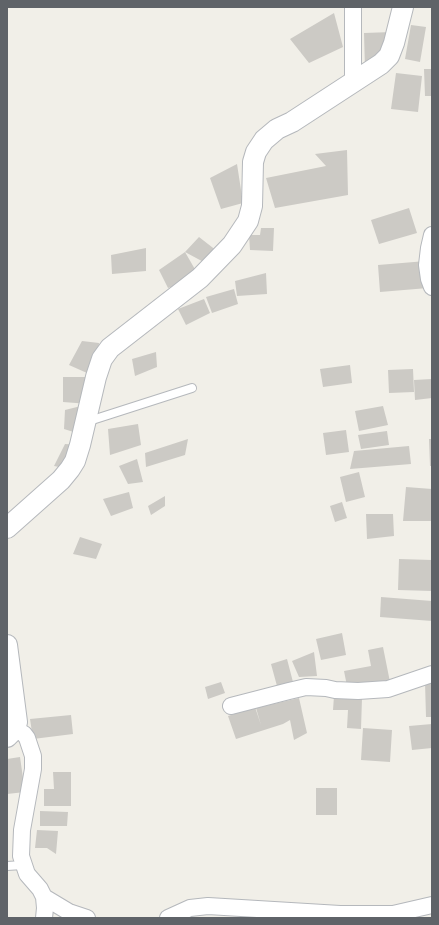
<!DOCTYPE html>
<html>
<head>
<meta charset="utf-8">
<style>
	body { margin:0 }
	#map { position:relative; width:439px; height:925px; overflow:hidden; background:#f1efe8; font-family:"Exo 2",sans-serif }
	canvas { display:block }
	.frame { position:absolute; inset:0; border:8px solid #5f6368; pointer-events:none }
</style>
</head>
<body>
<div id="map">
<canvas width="439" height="925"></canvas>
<div class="frame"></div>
</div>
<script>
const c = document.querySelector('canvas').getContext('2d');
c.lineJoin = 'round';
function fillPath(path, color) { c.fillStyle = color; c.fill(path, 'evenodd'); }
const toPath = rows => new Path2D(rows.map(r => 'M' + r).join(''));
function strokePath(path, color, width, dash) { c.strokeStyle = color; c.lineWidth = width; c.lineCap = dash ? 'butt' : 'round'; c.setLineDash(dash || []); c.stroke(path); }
const building = toPath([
	[334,13,343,47,309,63,290,39],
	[411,25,426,27,420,62,405,59],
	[392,32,387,51,365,70,364,33],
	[424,69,432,69,432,96,425,96],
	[396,73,422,76,418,112,391,109],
	[347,150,348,195,275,208,266,178,326,166,315,154],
	[237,164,243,203,221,209,210,178],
	[409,208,417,233,379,244,371,220],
	[261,228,274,228,273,251,250,250,249,235,260,235],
	[199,237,217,251,211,266,185,252,200,278,168,288,159,270,185,252],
	[146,248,146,271,112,274,111,255],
	[426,261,428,288,380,292,378,265],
	[266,273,267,294,237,296,235,281],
	[234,289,238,304,212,313,206,297],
	[204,299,210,313,186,325,178,309],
	[82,341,99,343,96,377,83,435,64,429,65,410,89,404,63,402,63,377,96,377,69,365],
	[156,352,157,367,135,376,132,359],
	[350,365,352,383,323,387,320,369],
	[413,369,414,392,389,393,388,370],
	[432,379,432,398,415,400,414,380],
	[383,406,388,425,359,431,355,411],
	[138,424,141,445,110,455,108,429],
	[346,430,349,452,326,455,323,433],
	[387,431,389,445,361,449,358,435],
	[188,439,185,455,146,467,145,453],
	[429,439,432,439,432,466,430,466],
	[65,444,80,445,79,471,54,466],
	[409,446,411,464,350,469,354,451],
	[137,459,143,482,128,484,119,466],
	[359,472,365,497,346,502,340,477],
	[406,487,432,489,432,521,403,521],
	[129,492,133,508,111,516,103,499],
	[165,496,165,506,151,515,148,506],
	[342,502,347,518,335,522,330,506],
	[366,514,393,514,394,536,367,539],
	[80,537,102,544,96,559,73,554],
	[399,559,432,560,432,591,398,590],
	[381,597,432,601,432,621,380,617],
	[342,633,346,655,321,660,316,639],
	[383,647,390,682,347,686,344,671,371,666,368,650],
	[314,652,317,676,299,677,292,661],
	[287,659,293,682,277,686,271,664],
	[432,681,432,717,426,717,425,682],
	[221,682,225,693,208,699,205,687],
	[334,696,362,698,361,729,347,728,348,710,333,710],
	[299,698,307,733,294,740,290,720,283,724,236,739,228,716,255,707,261,725,256,708],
	[71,715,73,734,33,739,30,719],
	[432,724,432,748,412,750,409,726],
	[363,728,392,730,390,762,361,760],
	[20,757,25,792,7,794,7,759],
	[53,772,71,772,71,806,44,806,44,789,54,789],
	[316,788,337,788,337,815,316,815],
	[40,811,68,812,67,826,40,826],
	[37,830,58,831,56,854,47,848,35,848]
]);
const service = toPath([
	[86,422,192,388],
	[7,866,23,865]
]);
const minor = toPath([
	[353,7,353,83],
	[432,235,429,248,427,265,429,279,432,287],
	[231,706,289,691,306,687,326,688,335,690,358,691,388,689,432,674],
	[15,729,24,734,27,738,33,756,33,769,22,830,21,856,27,874,40,889,44,897,45,908,44,918],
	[44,897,69,912,87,918],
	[168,918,190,908,208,906,340,914,393,914,432,905]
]);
const tertiary = toPath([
	[7,528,61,480,70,469,75,461,80,445,96,377,102,359,110,348,200,278,232,245,248,221,252,206,253,162,256,152,264,140,277,129,292,122,381,64,389,56,394,43,403,7],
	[7,645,17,722,15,729,7,737]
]);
fillPath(building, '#cccac5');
strokePath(service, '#b5b8bc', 10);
strokePath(minor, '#b5b8bc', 18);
strokePath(tertiary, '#b5b8bc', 22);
strokePath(service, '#fff', 8);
strokePath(minor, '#fff', 16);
strokePath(tertiary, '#fff', 20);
</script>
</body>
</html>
